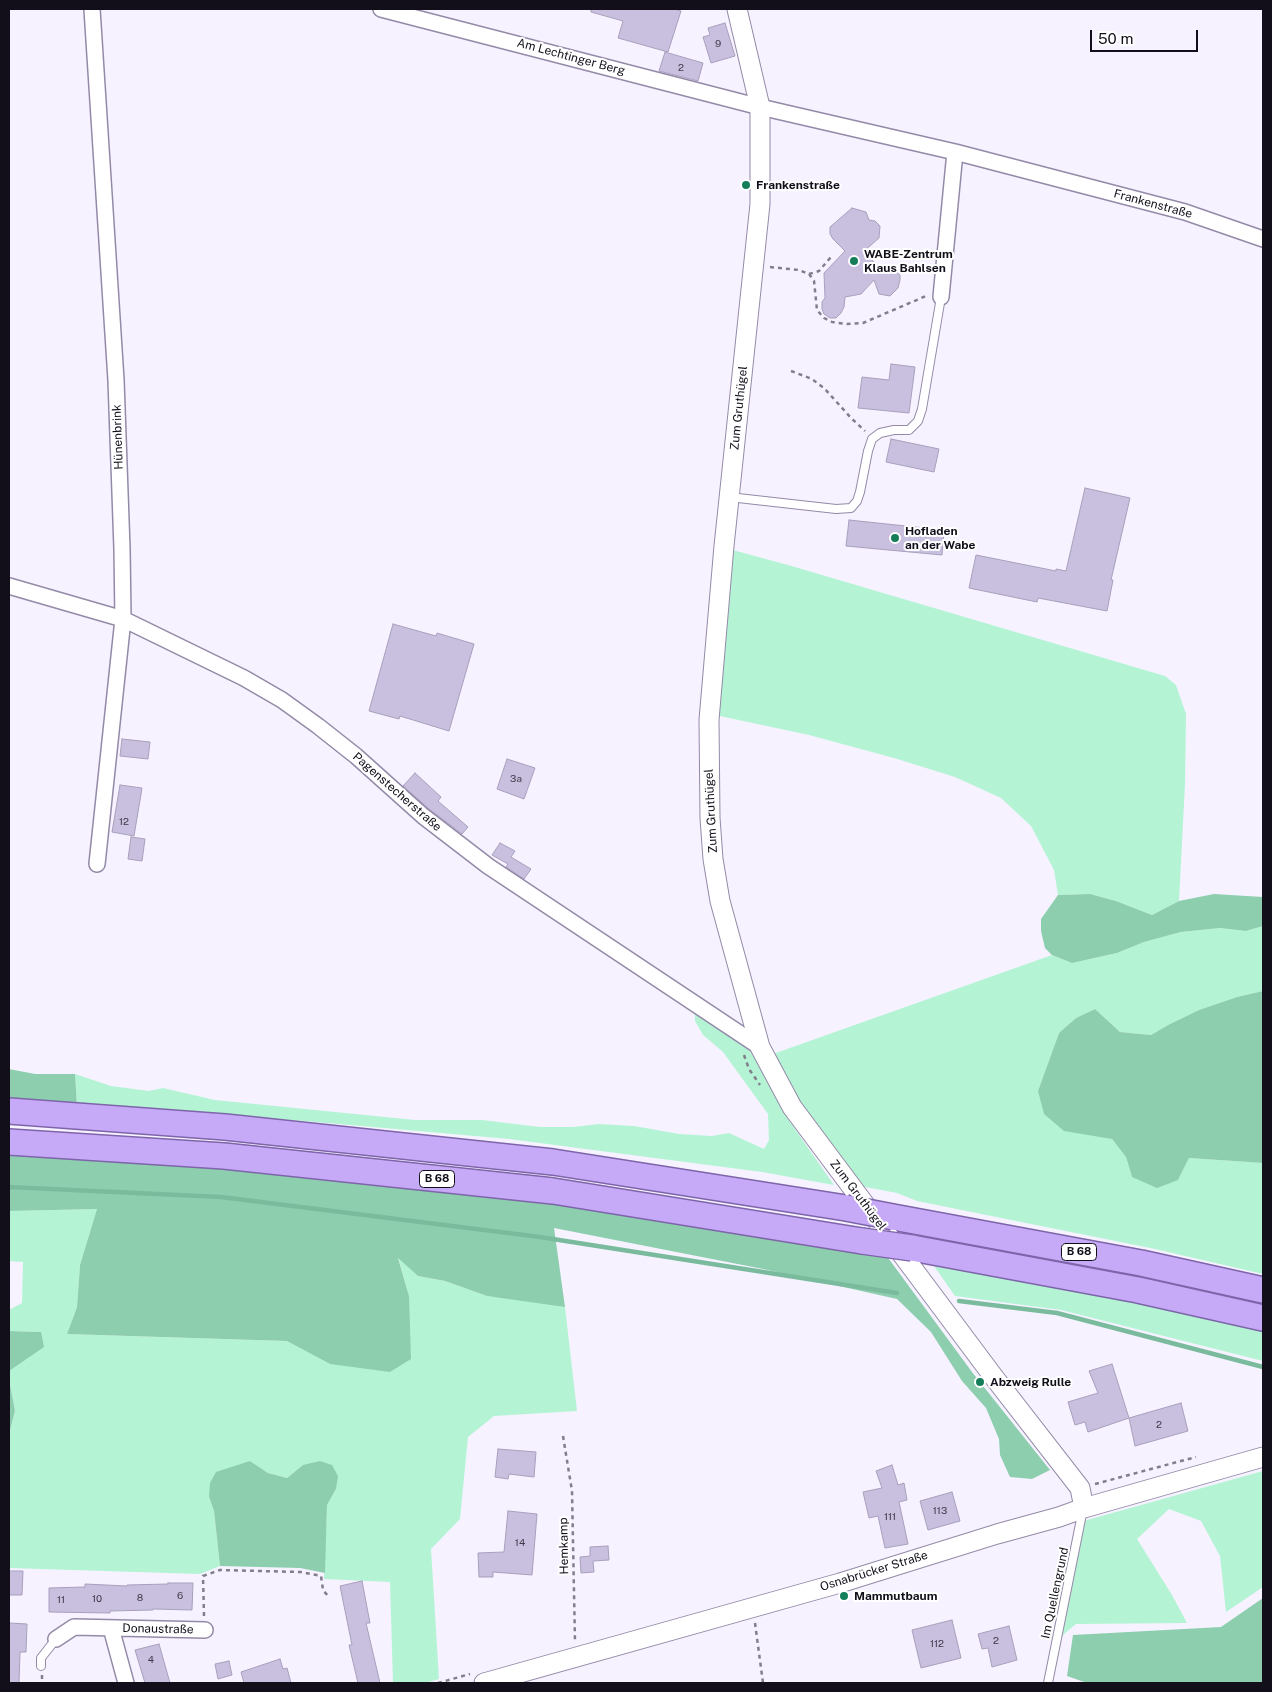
<!DOCTYPE html>
<html>
<head>
<meta charset="utf-8">
<style>
	body { margin:0 }
	#map { position:relative; width:1272px; height:1692px; overflow:hidden; background:#f6f2ff; font-family:"Public Sans",sans-serif }
	canvas { display:block }
	.frame { position:absolute; inset:0; border:10px solid #120f1a; pointer-events:none }
	.scale { position:absolute; left:1090px; top:30px; width:108px; height:22px; box-sizing:border-box; border:2px solid #120f1a; border-top:0; padding-left:6px; font-size:15px; line-height:18px; white-space:nowrap; color:#120f1a; -webkit-text-stroke:4px #fff; paint-order:stroke }
</style>
</head>
<body>
<div id="map">
<canvas width="1272" height="1692"></canvas>
<div class="frame"></div>
<div class="scale">50 m</div>
</div>
<script>
const c = document.querySelector('canvas').getContext('2d');
c.lineJoin = 'round';
function fillPath(path, color) { c.fillStyle = color; c.fill(path, 'evenodd'); }
const toPath = rows => new Path2D(rows.map(r => 'M' + r).join(''));
function strokePath(path, color, width, dash) { c.strokeStyle = color; c.lineWidth = width; c.lineCap = dash ? 'butt' : 'round'; c.setLineDash(dash || []); c.stroke(path); }
function label(font, color, halo, rows, align = 'center') {
  c.font = font + ' "Public Sans",sans-serif'; c.lineWidth = 4; c.setLineDash([]); c.textBaseline = 'middle'; c.strokeStyle = halo; c.fillStyle = color; for (const [text, x, y, turn = 0] of rows) {
    c.save(); c.translate(x, y); c.rotate((+turn || 0) * Math.PI / 180); c.textAlign = isNaN(turn) ? turn : align; if (halo) c.strokeText(text, 0, 0); c.fillText(text, 0, 0); c.restore();
  }
}
const green = toPath([
	[729,549,788,565,1165,676,1176,685,1186,714,1185,784,1179,901,1152,915,1116,901,1090,894,1058,895,1054,870,1031,826,1001,798,955,777,894,758,809,735,715,715],
	[1263,926,1263,991,1237,997,1199,1010,1168,1025,1151,1035,1120,1032,1095,1009,1076,1018,1059,1033,1038,1091,1092,1134,1112,1139,1126,1157,1132,1177,1178,1180,1189,1158,1263,1163,1263,1274,1155,1249,917,1201,897,1193,855,1185,796,1101,773,1054,1052,955,1072,963,1117,953,1144,942,1181,932,1220,928,1246,931],
	[699,1011,734,1034,757,1059,790,1122,834,1185,762,1172,509,1139,304,1121,77,1106,75,1074,111,1086,149,1091,163,1088,215,1100,415,1120,482,1120,540,1127,573,1127,599,1124,634,1126,679,1134,712,1136,729,1133,764,1149,769,1140,768,1114,723,1052,703,1035,695,1021,695,1014],
	[97,1209,80,1265,77,1307,67,1334,287,1341,330,1364,409,1296,398,1257,418,1276,445,1281,487,1296,533,1301,565,1307,577,1411,494,1416,468,1437,460,1519,431,1549,439,1679,425,1683,393,1683,390,1582,324,1579,327,1505,336,1489,303,1465,287,1478,268,1473,250,1461,209,1497,214,1511,220,1566,200,1574,9,1568,9,1434,15,1411,9,1379,9,1371,18,1363,41,1332,9,1331,9,1310,22,1303,23,1262,9,1261,9,1211],
	[934,1266,1145,1303,1263,1331,1263,1361,1061,1310,955,1296],
	[1263,1471,1263,1587,1226,1612,1220,1556,1201,1521,1169,1509,1137,1539,1172,1595,1187,1623,1076,1624,1057,1640,1080,1522]
]);
const forest = toPath([
	[1090,894,1116,901,1152,915,1179,901,1214,894,1263,897,1263,926,1246,931,1220,928,1181,932,1144,942,1117,953,1072,963,1052,955,1045,948,1041,931,1041,919,1058,895],
	[1263,991,1263,1163,1189,1158,1178,1180,1157,1188,1132,1177,1126,1157,1112,1139,1064,1131,1044,1114,1038,1091,1059,1033,1076,1018,1095,1009,1120,1032,1151,1035,1168,1025,1199,1010,1237,997],
	[9,1069,35,1074,75,1074,77,1106,9,1103],
	[9,1153,172,1163,550,1203,722,1227,886,1255,972,1372,1050,1470,1032,1479,1010,1477,1000,1455,999,1439,986,1408,962,1381,931,1332,897,1299,763,1269,554,1228,565,1307,487,1296,445,1281,418,1276,398,1258,409,1296,411,1359,390,1372,330,1364,287,1341,67,1334,77,1307,80,1265,97,1209,9,1211],
	[9,1331,41,1332,44,1347,9,1371],
	[9,1379,15,1411,9,1434],
	[250,1461,268,1473,287,1478,303,1465,320,1461,332,1465,338,1476,336,1489,327,1505,325,1573,300,1568,220,1566,214,1511,209,1497,210,1483,216,1472],
	[1263,1598,1263,1683,1087,1683,1067,1676,1073,1635,1221,1627]
]);
const stream = toPath([
	[9,1187,221,1197,540,1237,897,1293],
	[959,1301,1057,1313,1263,1367]
]);
const building = toPath([
	[591,9,674,9,681,11,668,52,618,38,623,21,591,12,591,9],
	[725,23,735,56,711,63,703,37,710,35,708,28,725,23],
	[665,52,703,63,698,81,659,71,665,52],
	[852,208,866,212,869,220,875,221,880,226,879,238,863,252,883,270,887,269,895,270,900,275,900,280,898,288,890,296,879,294,874,280,861,294,845,297,844,307,841,313,836,318,830,318,824,314,822,309,822,302,825,298,824,273,845,251,833,239,830,234,830,227,852,208],
	[891,364,915,367,909,413,858,408,862,377,889,380,891,364],
	[891,439,939,449,934,472,886,462,891,439],
	[1085,488,1130,498,1111,580,1113,580,1107,611,1038,598,1037,602,969,588,976,555,1056,571,1056,569,1066,571,1085,488],
	[849,520,944,530,942,555,846,546,849,520],
	[393,624,436,636,437,633,474,644,449,731,400,716,399,719,369,711,393,624],
	[122,739,150,742,148,759,120,756,122,739],
	[507,759,535,768,524,799,497,789,507,759],
	[415,773,441,797,438,801,468,827,462,834,429,809,403,786,415,773],
	[120,785,142,788,134,836,112,832,120,785],
	[131,837,145,839,142,861,128,859,131,837],
	[500,843,515,851,511,857,531,869,524,879,506,867,508,864,492,855,500,843],
	[1112,1364,1129,1418,1088,1432,1085,1422,1075,1425,1068,1402,1098,1393,1089,1371,1112,1364],
	[1181,1403,1188,1431,1135,1446,1129,1418,1181,1403],
	[498,1449,536,1452,534,1477,509,1474,508,1479,495,1477,498,1449],
	[892,1465,898,1485,904,1483,907,1500,899,1502,908,1544,885,1548,878,1516,869,1518,863,1492,882,1488,876,1471,892,1465],
	[952,1492,960,1521,928,1530,920,1501,952,1492],
	[508,1511,537,1514,532,1575,493,1572,493,1577,479,1577,478,1553,504,1552,508,1511],
	[608,1546,609,1560,593,1561,594,1572,581,1573,580,1557,590,1556,590,1547,608,1546],
	[9,1571,23,1571,22,1595,9,1595,9,1571],
	[362,1581,370,1623,366,1623,380,1683,358,1683,349,1645,352,1645,340,1586,362,1581],
	[168,1583,193,1583,192,1610,153,1609,153,1610,110,1611,110,1613,49,1612,49,1588,85,1587,85,1584,127,1586,127,1585,168,1584,168,1583],
	[952,1620,961,1658,921,1668,912,1630,952,1620],
	[9,1623,27,1624,26,1652,20,1652,19,1683,9,1683,9,1623],
	[1009,1626,1017,1660,992,1667,988,1648,982,1649,978,1634,1009,1626],
	[159,1644,170,1683,145,1683,135,1650,159,1644],
	[280,1659,283,1669,287,1668,291,1683,244,1683,241,1672,280,1659],
	[229,1661,232,1675,218,1679,215,1664,229,1661]
]);
const path = toPath([
	[770,267,799,270,809,274,814,281,817,310,824,318,832,322,847,324,863,323,926,296],
	[809,274,819,271,831,257],
	[791,371,812,379,825,389,851,418,865,431],
	[744,1055,749,1069,760,1085],
	[563,1436,572,1491,575,1642],
	[1095,1484,1196,1457],
	[204,1616,203,1576,220,1570,301,1572,321,1576,323,1590,328,1596],
	[755,1623,763,1683],
	[42,1675,42,1683],
	[438,1683,470,1674]
]);
const service = toPath([
	[729,497,836,509,851,508,857,501,860,492,868,451,872,439,880,433,894,430,909,430,918,421,922,409,941,297],
	[41,1666,41,1658,56,1639],
	[1048,1683,1083,1509]
]);
const minor = toPath([
	[92,9,116,380,122,549,123,619,97,864],
	[381,9,760,107,955,152,1185,212,1263,239],
	[941,297,955,152],
	[9,586,123,619,244,678,282,700,318,726,356,756,423,816,488,866,760,1047],
	[111,1628,126,1683],
	[56,1639,74,1627,205,1630]
]);
const tertiary = toPath([
	[737,9,760,107,760,204,724,546,709,720,710,818,713,859,720,901,760,1047,792,1107,993,1376,1080,1488,1084,1508],
	[484,1683,840,1583,997,1534,1059,1517,1084,1508,1263,1457]
]);
const trunk = toPath([
	[9,1111,225,1127,553,1162,846,1208],
	[9,1142,224,1156,553,1191,862,1241],
	[893,1217,1141,1263,1263,1290],
	[912,1248,1138,1290,1263,1318]
]);
const trunkBridge = toPath([
	[846,1208,893,1217],
	[862,1241,912,1248]
]);
const markers = [
	[746,185,5,"#147e5a"],
	[854,261,5,"#147e5a"],
	[895,538,5,"#147e5a"],
	[980,1382,5,"#147e5a"],
	[844,1596,5,"#147e5a"]
];
const numberNames = [
	["9",718,44],
	["2",681,68],
	["3a",516,779],
	["12",124,822],
	["2",1159,1425],
	["113",940,1511],
	["111",890,1517],
	["14",520,1543],
	["6",180,1596],
	["8",140,1598],
	["10",97,1599],
	["11",61,1600],
	["2",996,1641],
	["112",937,1644],
	["4",151,1660]
];
const shields = [
	[437,1179,35],
	[1079,1252,35]
];
const shieldNames = [
	["B 68",437,1179],
	["B 68",1079,1252]
];
const streetNames = [
	["Am Lechtinger Berg",571,57,15],
	["Frankenstraße",1153,204,15],
	["Zum Gruthügel",739,408,-84],
	["Hünenbrink",118,437,-92],
	["Pagenstecherstraße",397,792,41],
	["Zum Gruthügel",711,811,-93],
	["Zum Gruthügel",858,1195,53],
	["Hemkamp",564,1546,-91],
	["Osnabrücker Straße",874,1571,-17],
	["Im Quellengrund",1055,1593,-78],
	["Donaustraße",158,1629,1]
];
const poiNames = [
	["Frankenstraße",756,185],
	["WABE-Zentrum",864,254],
	["Klaus Bahlsen",864,268],
	["Hofladen",905,531],
	["an der Wabe",905,545],
	["Abzweig Rulle",990,1382],
	["Mammutbaum",854,1596]
];
fillPath(green, '#b4f4d5');
fillPath(forest, '#8dceaf');
strokePath(stream, '#7bbb9d', 4.5);
fillPath(building, '#c9bfde');
strokePath(building, '#a99fbd', 1);
strokePath(service, '#948aa8', 10);
strokePath(minor, '#948aa8', 18);
strokePath(tertiary, '#948aa8', 21);
strokePath(trunk, '#7e65a9', 28);
strokePath(path, '#827e8a', 2.5, [4, 4]);
strokePath(service, '#fff', 8);
strokePath(minor, '#fff', 15);
strokePath(tertiary, '#fff', 19);
strokePath(trunk, '#c6aaf8', 25);
strokePath(trunkBridge, '#7e65a9', 28, []);
strokePath(trunkBridge, '#c6aaf8', 25);
for (const [x, y, r, color] of markers) { const dot = new Path2D(); dot.arc(x, y, r, 0, 2 * Math.PI); c.fillStyle = color; c.fill(dot); strokePath(dot, '#fff', 2); }
label('10px', '#403b4b', null, numberNames);
for (const [x, y, w] of shields) { const box = new Path2D(); box.roundRect(x - w / 2, y - 8.5, w, 17, 4); c.fillStyle = '#fff'; c.fill(box); strokePath(box, '#120f1a', 1); }
label('bold 11px', '#120f1a', null, shieldNames);
label('12px', '#120f1a', '#fff', streetNames);
label('bold 12px', '#120f1a', '#fff', poiNames, 'left');
</script>
</body>
</html>
